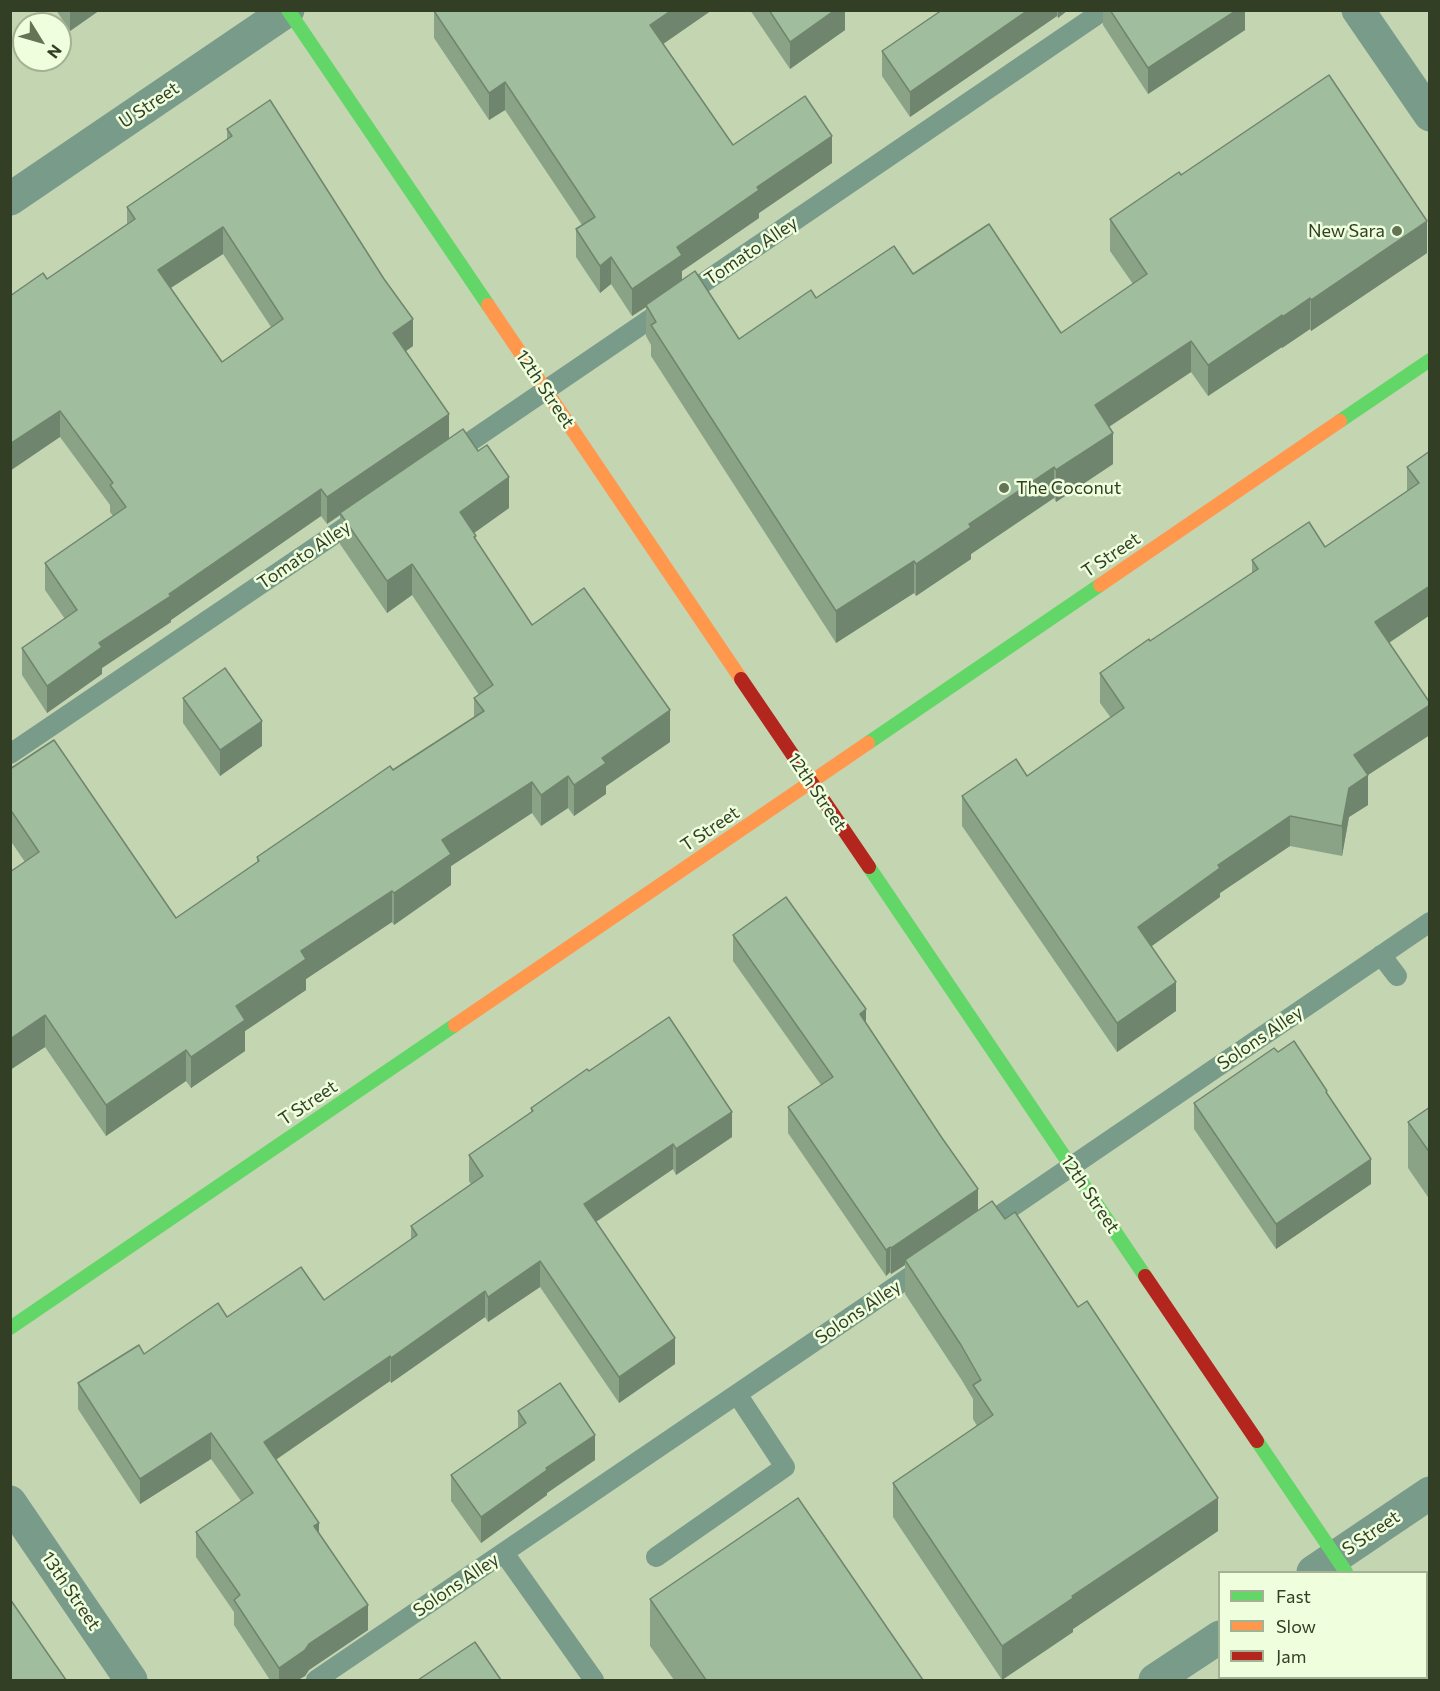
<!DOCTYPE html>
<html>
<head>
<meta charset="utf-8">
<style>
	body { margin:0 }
	#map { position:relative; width:1440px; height:1691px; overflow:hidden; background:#c4d5b2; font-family:Commissioner,sans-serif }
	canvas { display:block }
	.frame { position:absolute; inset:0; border:12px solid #333f25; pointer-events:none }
	.legend { position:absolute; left:1218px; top:1571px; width:210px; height:108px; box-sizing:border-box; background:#efffde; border:2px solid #a4b294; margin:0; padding:8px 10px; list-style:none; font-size:18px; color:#333f25 }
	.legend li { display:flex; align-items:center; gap:12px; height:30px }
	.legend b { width:30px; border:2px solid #a4b294 }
	.north { position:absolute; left:12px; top:12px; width:60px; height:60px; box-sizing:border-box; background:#efffde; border:2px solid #a4b294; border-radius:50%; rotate:127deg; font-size:16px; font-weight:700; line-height:24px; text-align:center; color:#333f25 }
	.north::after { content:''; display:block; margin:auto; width:21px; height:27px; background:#667456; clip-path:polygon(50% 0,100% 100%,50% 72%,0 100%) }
</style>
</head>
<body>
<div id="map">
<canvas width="1440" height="1691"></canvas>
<div class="frame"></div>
<ul class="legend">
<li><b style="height:8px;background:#63d668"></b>Fast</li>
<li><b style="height:8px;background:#ff974d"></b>Slow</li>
<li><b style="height:8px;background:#b3261e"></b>Jam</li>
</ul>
<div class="north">N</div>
</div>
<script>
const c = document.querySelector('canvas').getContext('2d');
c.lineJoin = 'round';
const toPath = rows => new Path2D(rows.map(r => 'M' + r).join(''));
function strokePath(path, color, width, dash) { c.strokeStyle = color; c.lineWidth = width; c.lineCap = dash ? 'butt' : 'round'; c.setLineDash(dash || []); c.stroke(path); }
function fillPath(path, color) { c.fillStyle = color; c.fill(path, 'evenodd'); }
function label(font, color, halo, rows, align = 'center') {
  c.font = font + ' Commissioner,sans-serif'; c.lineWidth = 5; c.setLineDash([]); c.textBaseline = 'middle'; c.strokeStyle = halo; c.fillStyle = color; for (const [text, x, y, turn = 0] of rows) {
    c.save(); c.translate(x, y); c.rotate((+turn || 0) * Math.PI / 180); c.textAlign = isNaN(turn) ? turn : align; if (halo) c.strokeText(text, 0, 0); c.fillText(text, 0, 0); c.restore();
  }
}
const lane = toPath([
	[449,456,1104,10],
	[10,754,360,517],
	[1381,955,1397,976],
	[981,1228,1430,922],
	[504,1553,594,1680],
	[656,1557,785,1467,737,1394],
	[316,1680,927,1265]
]);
const street = toPath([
	[1358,10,1430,115],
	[10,199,288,10],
	[10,1502,131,1680],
	[1313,1572,1430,1493],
	[1417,1678,1419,1680],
	[1155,1680,1220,1637]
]);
const fast = toPath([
	[288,10,488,305],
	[1340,421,1430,360],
	[868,743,1100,585],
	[869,867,1145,1276],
	[10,1328,455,1025],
	[1257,1441,1346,1572]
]);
const slow = toPath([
	[488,305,741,679],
	[1100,585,1340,421],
	[455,1025,868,743]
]);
const jam = toPath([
	[741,679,869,867],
	[1145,1276,1257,1441]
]);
const wall = toPath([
	[56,10,100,10,70,31],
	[712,10,663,44,733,145,832,163,759,213,759,218,682,271,682,280,739,339,816,298,913,274,1061,333,1133,284,1110,251,1110,219,1181,175,1427,253,1311,331,1310,329,1282,348,1282,347,1208,396,1191,372,1109,427,1113,464,1056,502,1054,498,971,554,971,559,916,596,914,593,836,643,651,356,651,345,646,336,646,307,632,316,611,284,600,293,576,257,576,229,582,225,505,110,489,120,434,38,434,11],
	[750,10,845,10,845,30,790,69],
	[942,10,1068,10,1058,18,1057,16,910,117,882,76,882,51],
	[1103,10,1245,10,1245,30,1148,94,1103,25],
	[227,129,413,346,406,351,449,439,509,508,474,533,476,541,532,625,670,742,606,786,606,794,574,816,568,808,541,826,532,813,451,866,451,885,394,925,392,922,306,979,306,990,245,1031,245,1051,191,1088,186,1081,106,1136,45,1047,10,1070,10,872,25,862,10,840,10,769,176,918,257,863,257,857,474,717,474,698,479,695,412,595,387,613,340,544,340,515,327,524,321,516,171,620,171,622,102,668,102,674,47,713,22,675,22,648,65,619,45,590,45,563,113,516,110,512,110,505,60,437,47,279,127,224,127,207,227,140],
	[223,254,271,327,222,362,171,288],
	[1430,451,1430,615,1389,643,1368,775,1368,805,1349,817,1342,856,1290,846,1220,893,1220,897,1151,946,1176,1011,1117,1052,962,826,962,796,1027,776,1111,718,1100,703,1100,673,1150,641,1252,573,1252,560,1325,547,1407,491,1407,467],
	[183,698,262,746,220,776,183,723],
	[733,935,866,1023,978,1210,1218,1531,1073,1629,1073,1632,1002,1680,893,1517,893,1483,977,1426,973,1419,973,1399,961,1379,905,1294,905,1265,891,1274,890,1272,886,1276,788,1133,788,1107,821,1085,733,961],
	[1278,1052,1327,1094,1371,1184,1276,1249,1194,1129,1194,1103],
	[589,1071,732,1137,676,1175,673,1169,596,1222,675,1364,619,1403,540,1287,488,1322,485,1317,391,1383,390,1381,276,1459,319,1533,368,1630,309,1670,305,1676,298,1680,270,1680,234,1625,234,1612,196,1557,196,1532,241,1501,211,1459,140,1504,78,1409,78,1383,227,1317,324,1300,411,1240,411,1226,471,1184,469,1181,469,1155,531,1112,531,1108],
	[1430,1107,1430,1200,1408,1168,1408,1122],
	[518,1411,595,1460,547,1493,547,1495,481,1543,451,1501,451,1475,518,1428],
	[650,1599,923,1680,674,1680,650,1646]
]);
const shadedWall = toPath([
	[70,10,100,10,70,31],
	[672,10,712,10,650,53,650,25],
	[835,10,845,10,845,30,790,69,790,42],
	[1028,10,1057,10,1057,16,910,117,910,92],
	[1058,10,1068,10,1058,18],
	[1237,10,1245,10,1245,30,1148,94,1148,68],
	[505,82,505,110,489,120,489,93],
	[832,136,832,163,759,213,759,218,682,271,682,283,646,305,646,307,632,316,632,289,677,247,757,187],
	[1427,221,1427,253,1311,331,1311,300],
	[223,227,223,254,158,296,158,270],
	[611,257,611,284,600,293,600,266],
	[1310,298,1310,329,1282,348,1282,317],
	[1282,315,1282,347,1208,396,1208,365],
	[413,319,413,346,393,360,393,333],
	[1191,341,1191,372,1095,436,1095,405],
	[60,411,60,437,10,471,10,444],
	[449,414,449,441,340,513,340,515,327,524,327,497],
	[1113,433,1113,464,1056,502,1056,470],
	[1054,467,1054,498,971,554,971,559,916,596,916,564,969,524],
	[509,477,509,508,460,543,460,512],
	[321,489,321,516,171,620,171,622,102,668,102,674,47,713,47,686,99,643],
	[914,561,914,593,836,643,836,611],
	[412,564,412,595,387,613,387,581],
	[1430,586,1430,615,1375,652,1375,622],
	[1430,705,1430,735,1368,775,1368,805,1349,817,1342,856,1342,826,1354,755],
	[670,710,670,742,606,786,606,794,574,816,574,785,602,758],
	[262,721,262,746,220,776,220,750],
	[568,776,568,808,541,826,541,795],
	[532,782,532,813,451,866,451,885,394,925,394,893,442,840],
	[1290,816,1290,846,1220,893,1220,897,1138,956,1138,927,1218,865],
	[392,891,392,922,306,979,306,990,245,1031,245,1051,191,1088,191,1057,236,1006,301,951],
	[1176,982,1176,1011,1117,1052,1117,1023],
	[866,1009,866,1035,860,1014],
	[45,1015,45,1047,10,1070,10,1039],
	[186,1050,186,1081,106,1136,106,1105],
	[732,1112,732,1137,676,1175,676,1149],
	[673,1144,673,1169,584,1230,584,1204],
	[1371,1159,1371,1184,1276,1249,1276,1224],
	[978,1189,978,1215,905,1260,905,1265,891,1274,891,1248],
	[890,1247,890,1272,886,1276,886,1250],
	[540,1261,540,1287,488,1322,488,1297],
	[485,1291,485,1317,391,1383,391,1358],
	[675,1338,675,1364,619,1403,619,1377],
	[390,1356,390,1381,264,1468,264,1442],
	[211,1433,211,1459,140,1504,140,1479],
	[595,1435,595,1460,547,1493,547,1495,481,1543,481,1517,546,1468],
	[1218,1498,1218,1531,1073,1629,1073,1632,1002,1680,1002,1646,1072,1596],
	[319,1523,319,1548,314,1526],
	[368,1605,368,1630,309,1670,305,1676,298,1680,279,1680,279,1668,309,1644]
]);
const building = toPath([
	[435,10,672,10,650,25,733,145,805,96,832,136,757,187,759,190,677,247,682,255,632,289,611,257,600,266,576,229,595,217,505,82,489,93,434,11,435,10],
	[769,10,835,10,790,42,769,10],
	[942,10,1028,10,910,92,882,51,942,10],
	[1110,10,1237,10,1148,68,1110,10],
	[1329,75,1427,221,1311,300,1310,298,1282,317,1282,315,1208,365,1191,341,1095,405,1113,433,1056,470,1054,467,969,524,971,527,916,564,914,561,836,611,651,325,656,322,646,305,695,271,739,339,811,290,816,298,894,246,913,274,989,224,1061,333,1147,274,1110,219,1179,172,1181,175,1329,75],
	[270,100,384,279,413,319,393,333,449,414,327,497,321,489,169,594,171,596,99,643,102,647,47,686,22,648,77,610,45,563,126,507,110,485,113,483,60,411,10,444,10,296,43,273,47,279,135,219,127,207,232,136,227,129,270,100],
	[223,227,283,319,222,362,158,270,223,227],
	[463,429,478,451,487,445,509,477,460,512,476,536,474,537,532,625,584,588,670,710,602,758,606,763,574,785,568,776,541,795,532,782,442,840,451,854,394,893,392,891,301,951,306,959,236,1006,245,1020,191,1057,186,1050,106,1105,45,1015,10,1039,10,872,39,852,10,809,10,769,54,740,176,918,259,861,257,857,390,766,393,770,484,711,474,698,493,685,412,564,387,581,340,513,463,429],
	[1430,451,1430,586,1375,622,1430,703,1430,705,1354,755,1368,775,1349,788,1342,826,1290,816,1218,865,1220,868,1138,927,1176,982,1117,1023,962,796,1016,759,1027,776,1124,708,1100,673,1149,639,1150,641,1258,569,1252,560,1309,522,1325,547,1419,483,1407,467,1430,451],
	[225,668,262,721,220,750,183,698,225,668],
	[786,897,866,1009,860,1014,942,1138,978,1189,891,1248,890,1247,886,1250,788,1107,833,1077,733,935,786,897],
	[669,1017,732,1112,676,1149,673,1144,584,1204,675,1338,619,1377,540,1261,488,1297,485,1291,391,1358,390,1356,264,1442,319,1523,314,1526,368,1605,309,1644,305,1650,279,1668,234,1600,240,1595,196,1532,253,1493,211,1433,140,1479,78,1383,139,1345,144,1354,218,1303,227,1317,301,1267,324,1300,417,1235,411,1226,483,1176,469,1155,533,1111,531,1108,587,1069,589,1071,669,1017],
	[1294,1041,1327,1091,1326,1092,1371,1159,1276,1224,1194,1103,1274,1048,1278,1052,1294,1041],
	[1430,1107,1430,1153,1408,1122,1430,1107],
	[992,1201,1005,1219,1015,1212,1078,1307,1087,1301,1218,1498,1072,1596,1073,1598,1002,1646,893,1483,993,1415,973,1385,981,1380,961,1345,905,1260,992,1201],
	[560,1383,595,1435,546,1468,547,1470,481,1517,451,1475,526,1423,518,1411,560,1383],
	[798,1498,923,1680,706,1680,650,1599,798,1498],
	[10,1599,66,1680,10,1680,10,1599],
	[475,1642,501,1680,418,1680,475,1642],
	[1270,1678,1281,1680,1270,1680,1270,1678]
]);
const markers = [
	[1397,231,6,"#667456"],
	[1004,488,6,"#667456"]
];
const streetNames = [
	["U Street",149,105,-34],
	["Tomato Alley",751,251,-34],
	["12th Street",545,389,56],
	["Tomato Alley",304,555,-34],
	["T Street",1111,555,-34],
	["12th Street",817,792,56],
	["T Street",710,829,-34],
	["Solons Alley",1260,1038,-34],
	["T Street",308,1103,-34],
	["12th Street",1090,1194,56],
	["Solons Alley",858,1312,-34],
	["S Street",1371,1533,-34],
	["Solons Alley",456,1585,-34],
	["13th Street",71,1591,56]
];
const poiNames = [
	["New Sara",1385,231],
	["The Coconut",1016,488,"left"]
];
strokePath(lane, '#799b89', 20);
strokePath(street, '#799b89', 33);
strokePath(fast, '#63d668', 14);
strokePath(slow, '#ff974d', 14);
strokePath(jam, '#b3261e', 14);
fillPath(wall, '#8aa387');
fillPath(shadedWall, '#70856e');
fillPath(building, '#a0be9d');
strokePath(building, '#70856e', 1.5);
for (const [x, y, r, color] of markers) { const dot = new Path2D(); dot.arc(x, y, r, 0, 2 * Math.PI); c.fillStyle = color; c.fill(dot); strokePath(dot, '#efffde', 2); }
label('18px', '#333f25', '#efffde', streetNames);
label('18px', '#333f25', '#efffde', poiNames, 'right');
</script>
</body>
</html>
